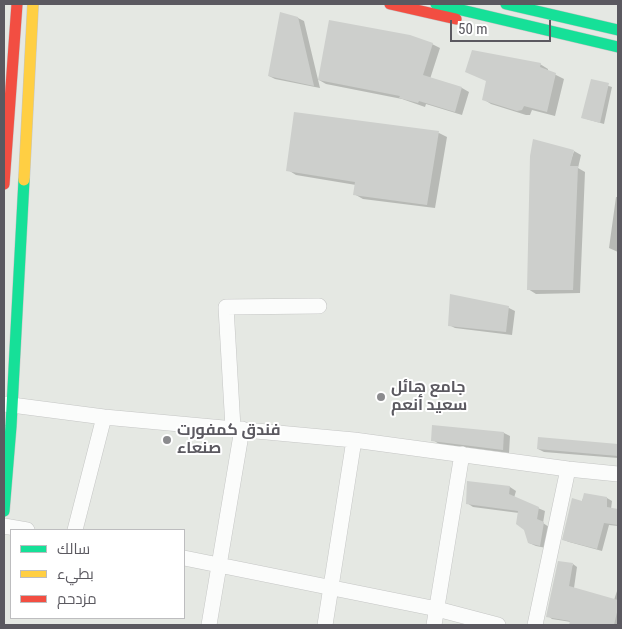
<!DOCTYPE html>
<html>
<head>
<meta charset="utf-8">
<style>
	body { margin:0 }
	#map { position:relative; width:622px; height:629px; overflow:hidden; background:#e5e8e3; font-family:"Roboto Condensed",Cairo,sans-serif }
	canvas { display:block }
	.frame { position:absolute; inset:0; border:5px solid #5b5960; pointer-events:none }
	.legend { position:absolute; left:10px; top:529px; width:175px; height:90px; box-sizing:border-box; background:#fff; border:1px solid #bdbdbf; margin:0; padding:6px 9px; list-style:none; font-size:15px; color:#5b5960 }
	.legend li { display:flex; align-items:center; gap:10px; height:25px }
	.legend b { width:25px; border:1px solid #bdbdbf }
	.scale { position:absolute; left:450px; top:20px; width:101px; height:22px; box-sizing:border-box; border:2px solid #5b5960; border-top:0; padding-left:6px; font-size:15px; line-height:18px; white-space:nowrap; color:#5b5960; -webkit-text-stroke:4px #fff; paint-order:stroke }
</style>
</head>
<body>
<div id="map">
<canvas width="622" height="629"></canvas>
<div class="frame"></div>
<ul class="legend">
<li><b style="height:6px;background:#16e098"></b>سالك</li>
<li><b style="height:6px;background:#ffcf43"></b>بطيء</li>
<li><b style="height:6px;background:#f24e42"></b>مزدحم</li>
</ul>
<div class="scale">50 m</div>
</div>
<script>
const c = document.querySelector('canvas').getContext('2d');
c.lineJoin = 'round';
function fillPath(path, color) { c.fillStyle = color; c.fill(path, 'evenodd'); }
const toPath = rows => new Path2D(rows.map(r => 'M' + r).join(''));
function strokePath(path, color, width, dash) { c.strokeStyle = color; c.lineWidth = width; c.lineCap = dash ? 'butt' : 'round'; c.setLineDash(dash || []); c.stroke(path); }
function label(font, color, halo, rows, align = 'center') {
  c.font = font + ' "Roboto Condensed",Cairo,sans-serif'; c.lineWidth = 4; c.setLineDash([]); c.textBaseline = 'middle'; c.strokeStyle = halo; c.fillStyle = color; for (const [text, x, y, turn = 0] of rows) {
    c.save(); c.translate(x, y); c.rotate((+turn || 0) * Math.PI / 180); c.textAlign = isNaN(turn) ? turn : align; if (halo) c.strokeText(text, 0, 0); c.fillText(text, 0, 0); c.restore();
  }
}
const shadow = toPath([
	[298,18,304,21,320,88,275,79,269,76],
	[432,44,440,48,430,79,462,88,469,92,462,115,426,104,425,107,402,99,326,84,319,80],
	[540,64,548,69,548,71,564,79,555,116,532,110,530,115,526,115,491,104,483,99],
	[592,81,612,87,604,124,583,118],
	[439,133,447,137,435,208,363,199,354,194,356,185,296,175,288,170],
	[574,151,581,155,578,168,585,172,580,293,536,294,528,289],
	[616,197,618,197,618,252,609,248],
	[509,308,515,311,512,335,455,328,449,325],
	[504,433,510,436,509,453,439,444,433,440],
	[539,439,618,445,618,458,544,452,538,449],
	[468,483,510,487,516,491,514,498,545,511,543,523,549,527,546,548,536,546,529,543,519,513,473,507,467,503],
	[585,494,607,498,612,501,611,509,618,510,618,526,609,525,602,551,569,542,564,540],
	[573,564,577,567,574,588,614,600,618,588,618,625,571,625,571,622,552,619,548,616]
]);
const building = toPath([
	[280,12,298,17,314,86,268,76],
	[329,20,410,35,433,43,423,75,462,87,455,112,419,101,418,103,399,98,400,96,318,80],
	[472,50,541,63,540,67,556,73,547,112,524,106,522,110,517,111,482,100,486,81,465,72],
	[591,79,609,83,600,123,581,118],
	[294,112,439,131,427,205,353,195,355,182,286,171],
	[533,139,574,150,570,166,578,166,573,290,527,290,530,156],
	[450,294,509,306,506,332,448,326],
	[432,425,504,432,503,450,431,441],
	[538,437,618,444,618,456,537,449],
	[467,481,510,486,509,494,539,507,537,519,544,522,540,546,528,543,524,530,516,524,518,511,466,504],
	[584,493,607,497,607,507,618,509,618,525,604,523,597,549,562,540,572,498,582,501],
	[558,561,573,563,569,586,618,600,618,608,614,625,569,625,570,621,546,617]
]);
const street = toPath([
	[4,404,104,417,354,440,568,469,618,474],
	[233,428,226,307,319,306],
	[4,526,27,530],
	[75,530,104,417],
	[184,558,437,609,498,625],
	[209,625,242,429],
	[325,625,354,440],
	[434,625,462,454],
	[535,625,568,469]
]);
const fast = toPath([
	[436,4,618,47],
	[506,4,618,30],
	[4,511,11,426,24,180]
]);
const slow = toPath([
	[24,180,33,4]
]);
const jam = toPath([
	[390,4,456,19],
	[4,184,17,4]
]);
const markers = [
	[381,397,5,"#8b8b8e"],
	[167,440,5,"#8b8b8e"]
];
const poiNames = [
	["جامع هائل",391,388],
	["سعيد أنعم",391,406],
	["فندق كمفورت",177,431],
	["صنعاء",177,449]
];
fillPath(shadow, '#0003');
fillPath(building, '#cdcfcc');
strokePath(street, '#c5c6c5', 16);
strokePath(fast, '#c4c5c5', 12);
strokePath(slow, '#c4c5c5', 12);
strokePath(jam, '#c4c5c5', 12);
strokePath(street, '#fbfcfb', 15);
strokePath(fast, '#16e098', 11);
strokePath(slow, '#ffcf43', 11);
strokePath(jam, '#f24e42', 11);
for (const [x, y, r, color] of markers) { const dot = new Path2D(); dot.arc(x, y, r, 0, 2 * Math.PI); c.fillStyle = color; c.fill(dot); strokePath(dot, '#fff', 2); }
label('bold 16px', '#5b5960', '#fff', poiNames, 'left');
</script>
</body>
</html>
